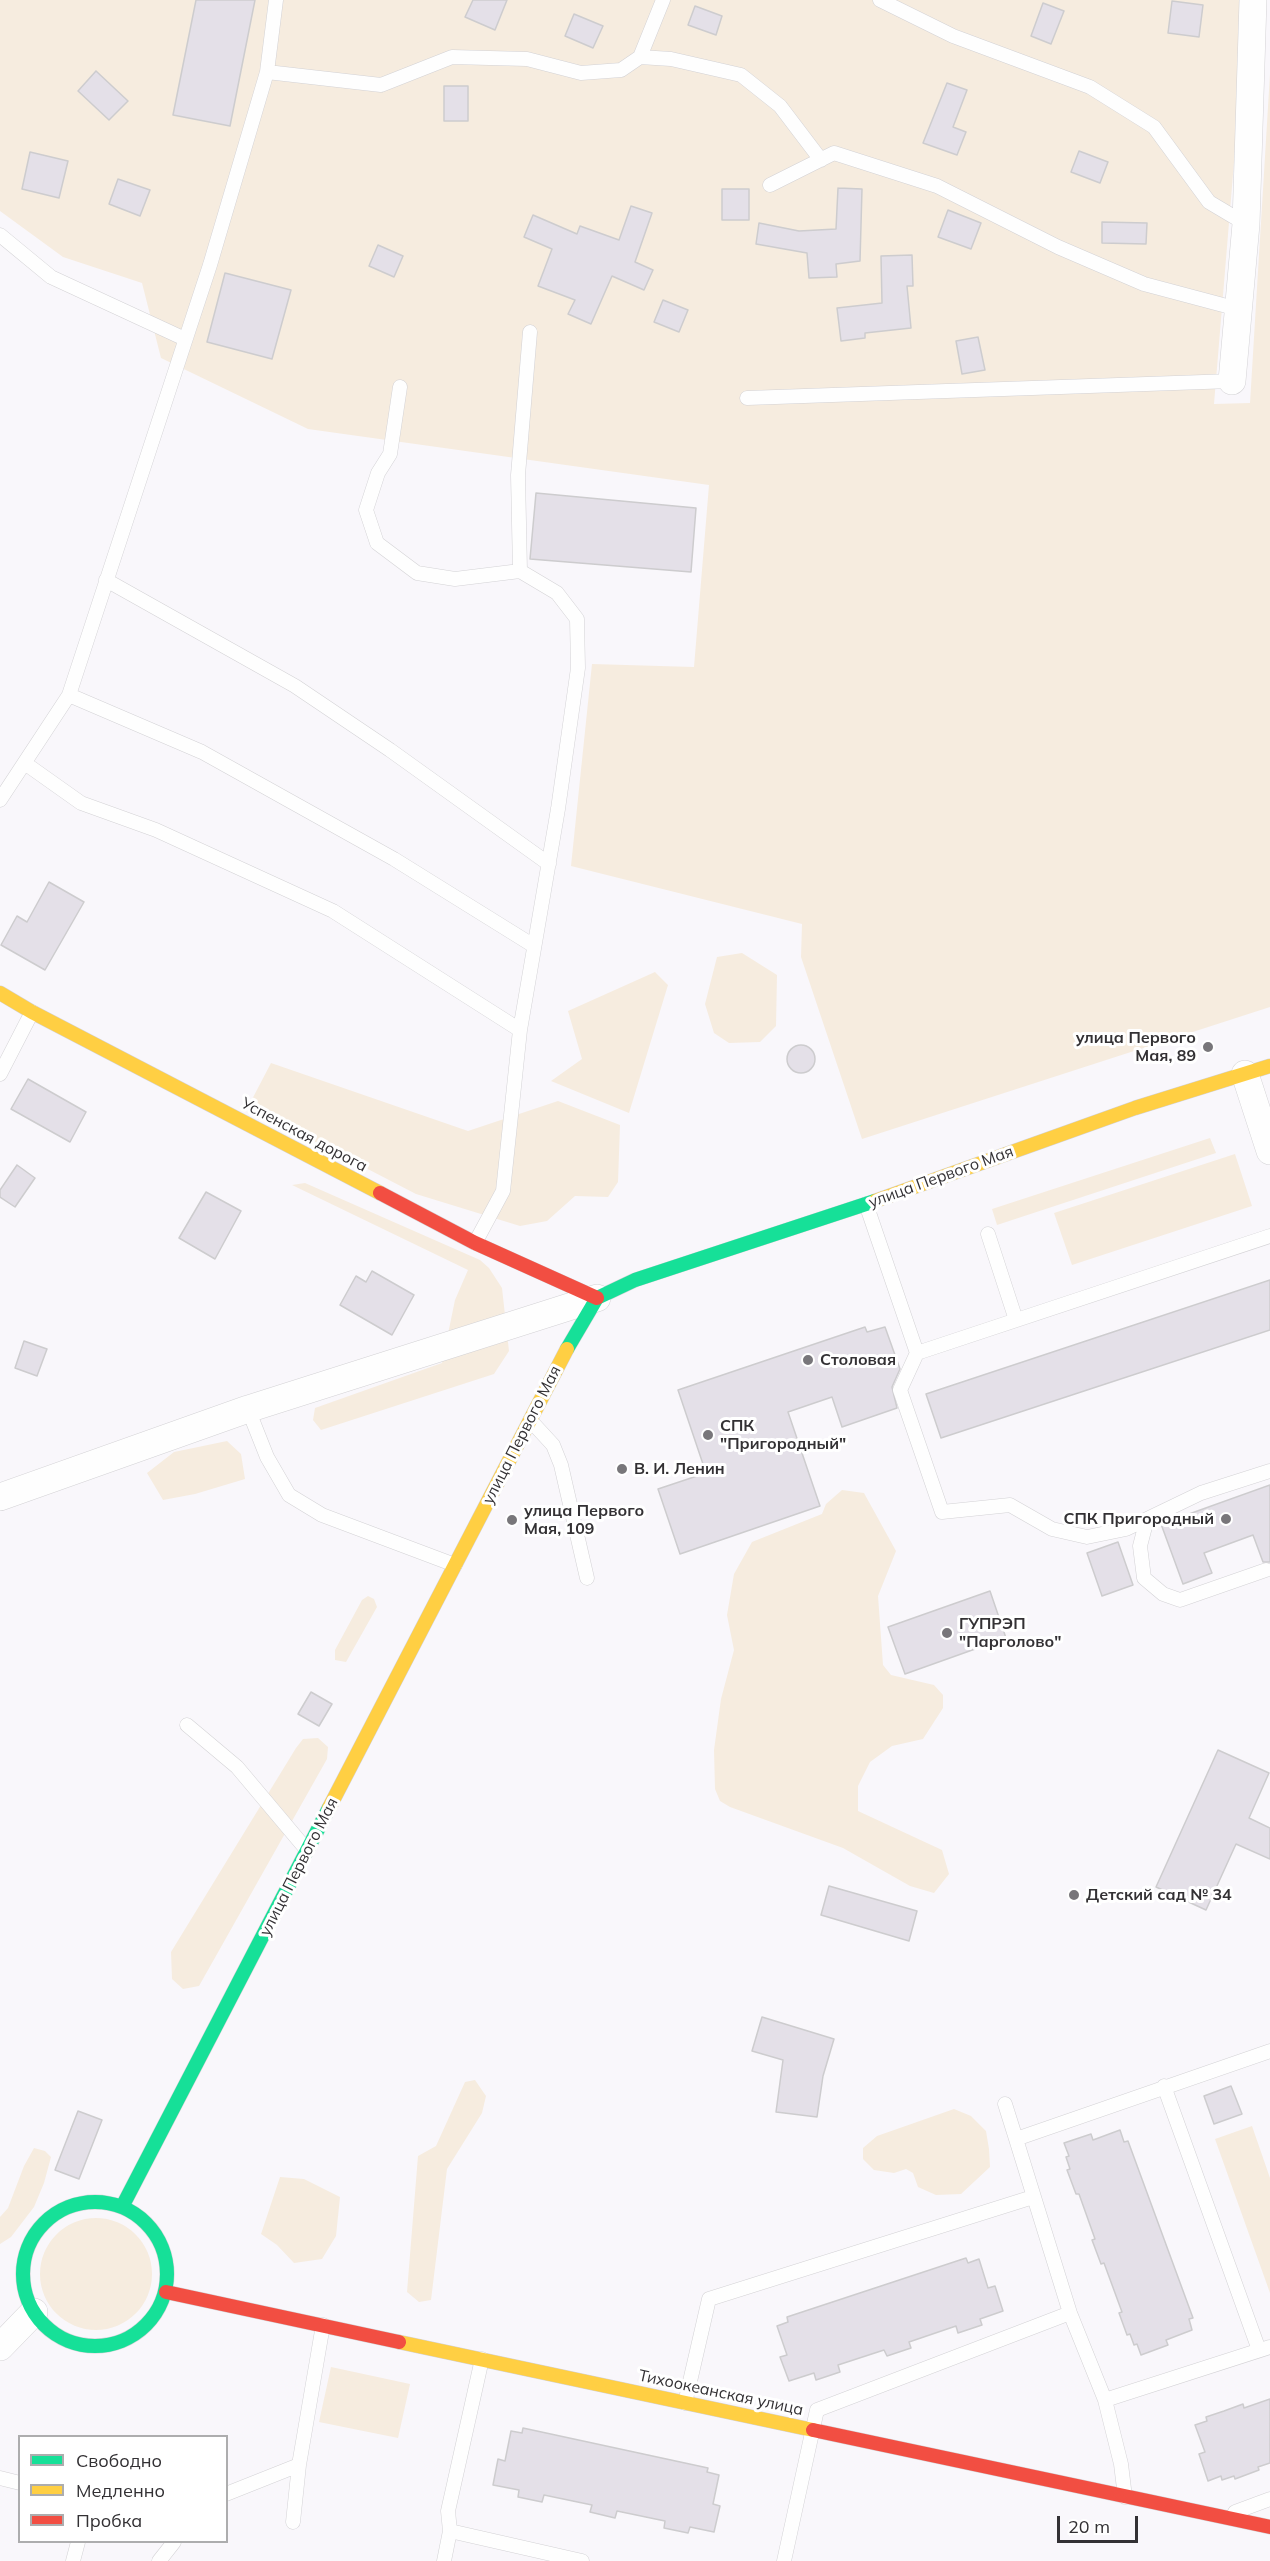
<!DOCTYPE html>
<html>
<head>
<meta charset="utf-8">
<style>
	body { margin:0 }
	#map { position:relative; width:1270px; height:2561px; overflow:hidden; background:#f9f7fb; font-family:Mulish,sans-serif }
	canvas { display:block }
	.legend { position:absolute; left:18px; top:2435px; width:210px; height:108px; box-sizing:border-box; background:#fff; border:2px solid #adadae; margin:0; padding:8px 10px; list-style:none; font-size:18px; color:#333134 }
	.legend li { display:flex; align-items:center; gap:12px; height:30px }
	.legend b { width:30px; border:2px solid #adadae }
	.scale { position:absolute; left:1057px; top:2516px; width:81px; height:27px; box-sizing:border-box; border:3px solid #333134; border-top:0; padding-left:8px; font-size:18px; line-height:21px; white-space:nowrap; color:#333134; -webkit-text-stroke:4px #fff; paint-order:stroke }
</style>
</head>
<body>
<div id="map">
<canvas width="1270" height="2561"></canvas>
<ul class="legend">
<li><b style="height:8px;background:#16e098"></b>Свободно</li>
<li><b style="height:8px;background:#ffcf43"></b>Медленно</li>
<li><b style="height:8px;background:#f24e42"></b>Пробка</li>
</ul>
<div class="scale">20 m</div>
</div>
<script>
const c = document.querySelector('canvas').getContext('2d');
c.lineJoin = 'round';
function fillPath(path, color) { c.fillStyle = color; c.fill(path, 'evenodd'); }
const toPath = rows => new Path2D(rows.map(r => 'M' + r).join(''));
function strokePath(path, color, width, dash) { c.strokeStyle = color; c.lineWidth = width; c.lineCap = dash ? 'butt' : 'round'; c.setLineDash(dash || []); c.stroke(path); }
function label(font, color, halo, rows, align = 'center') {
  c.font = font + ' Mulish,sans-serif'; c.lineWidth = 6; c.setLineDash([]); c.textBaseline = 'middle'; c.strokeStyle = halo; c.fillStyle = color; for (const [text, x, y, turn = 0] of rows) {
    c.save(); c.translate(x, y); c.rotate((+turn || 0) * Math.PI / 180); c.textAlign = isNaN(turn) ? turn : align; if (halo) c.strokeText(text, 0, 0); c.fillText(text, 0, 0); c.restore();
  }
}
const green = toPath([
	[0,0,1241,0,1235,150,1214,404,1250,403,1270,74,1270,1007,862,1139,801,957,802,924,571,866,592,664,694,667,709,485,308,429,161,358,142,283,63,257,0,211],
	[742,953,777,975,776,1026,760,1042,729,1043,714,1033,705,1004,717,957],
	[655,972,668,985,629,1113,551,1081,582,1059,568,1011],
	[271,1063,468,1131,558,1101,620,1125,618,1182,608,1197,575,1196,547,1221,520,1226,416,1194,248,1107],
	[1210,1138,1216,1153,997,1225,992,1209],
	[1235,1154,1252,1206,1072,1265,1054,1213],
	[305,1183,480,1260,489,1268,502,1288,509,1351,494,1374,321,1430,313,1420,315,1408,442,1363,455,1300,468,1270,292,1185],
	[227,1441,241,1454,245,1479,195,1494,163,1500,147,1473,174,1452],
	[842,1490,864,1493,896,1551,878,1596,883,1665,891,1675,934,1685,943,1695,943,1708,923,1739,892,1746,870,1762,858,1786,858,1811,942,1850,949,1874,934,1893,910,1886,843,1848,730,1807,720,1801,715,1789,714,1750,721,1699,734,1650,727,1615,734,1574,752,1542,822,1514,826,1504],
	[368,1596,374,1599,377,1607,346,1662,335,1660,335,1650,362,1600],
	[318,1738,328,1747,327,1759,199,1986,183,1989,172,1979,171,1952,296,1748,303,1739],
	[475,2080,486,2096,482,2113,447,2169,431,2300,419,2302,407,2292,418,2156,436,2146,465,2082],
	[954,2109,971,2116,986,2131,989,2149,990,2167,961,2194,936,2195,918,2187,913,2173,906,2169,894,2173,874,2170,863,2159,863,2148,877,2136],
	[1252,2126,1270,2178,1270,2293,1215,2139],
	[34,2148,45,2151,51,2157,44,2183,34,2207,11,2237,0,2244,0,2217,8,2208,24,2166],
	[280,2177,304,2179,340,2197,336,2236,322,2259,294,2263,277,2245,261,2234],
	'40 2274a56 56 0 1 1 112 0a56 56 0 1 1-112 0Z',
	[331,2367,410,2384,398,2438,319,2422]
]);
const building = toPath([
	[196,0,255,0,230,126,173,115,196,0],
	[473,0,507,0,495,30,465,17,473,0],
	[1172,1,1203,5,1199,37,1168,33,1172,1],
	[1043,3,1064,11,1051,44,1031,36,1043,3],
	[695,6,722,16,716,35,688,25,695,6],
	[574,14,603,26,593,48,565,36,574,14],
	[96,71,128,101,109,120,78,91,96,71],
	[947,83,967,90,953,127,966,132,957,155,923,143,947,83],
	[444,86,468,86,468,121,444,121,444,86],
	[1079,151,1108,162,1100,183,1071,172,1079,151],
	[30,152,68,161,59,198,22,189,30,152],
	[118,179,150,190,140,216,109,204,118,179],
	[838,188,862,189,860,261,836,264,837,277,809,278,807,253,756,244,759,223,799,231,836,229,838,188],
	[722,189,749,189,749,220,722,220,722,189],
	[631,206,652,213,635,262,653,270,644,290,612,276,591,324,568,314,575,300,538,286,552,249,524,237,533,215,577,234,580,226,619,240,631,206],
	[948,210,981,223,971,249,938,237,948,210],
	[1102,222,1147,223,1146,244,1102,243,1102,222],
	[378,245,403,256,394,277,369,266,378,245],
	[912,255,913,286,907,286,911,328,865,333,865,338,841,341,837,308,882,303,881,256,912,255],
	[225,273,291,290,272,359,207,342,225,273],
	[663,300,688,310,679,332,654,322,663,300],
	[978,337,985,370,962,374,956,341,978,337],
	[536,493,696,508,691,572,530,559,536,493],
	[49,882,84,902,45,970,1,945,17,916,27,922,49,882],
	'787 1059a14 14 0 1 1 28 0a14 14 0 1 1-28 0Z',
	[28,1079,86,1112,70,1142,11,1109,28,1079],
	[17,1165,35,1178,15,1207,0,1197,0,1190,17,1165],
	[206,1192,241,1211,215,1259,179,1238,206,1192],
	[372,1271,414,1295,392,1335,340,1305,356,1276,366,1282,372,1271],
	[1270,1280,1270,1330,941,1438,926,1394,1270,1280],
	[865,1327,867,1332,885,1327,900,1369,892,1387,897,1408,842,1427,832,1397,788,1412,820,1506,680,1554,658,1489,706,1473,678,1390,865,1327],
	[24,1341,47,1349,37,1376,15,1368,24,1341],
	[1270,1485,1270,1562,1263,1562,1253,1535,1204,1553,1212,1573,1183,1584,1161,1524,1270,1485],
	[1118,1542,1133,1585,1102,1596,1087,1553,1118,1542],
	[990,1591,1006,1638,905,1674,888,1627,990,1591],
	[311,1692,332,1704,319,1726,298,1714,311,1692],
	[1218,1750,1269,1773,1249,1818,1270,1828,1270,1859,1236,1844,1206,1910,1156,1887,1218,1750],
	[829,1886,917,1911,909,1941,821,1915,829,1886],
	[762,2017,834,2039,823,2076,817,2117,776,2112,783,2060,752,2051,762,2017],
	[1231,2086,1242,2114,1214,2124,1204,2096,1231,2086],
	[78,2111,102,2120,79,2179,55,2170,78,2111],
	[1120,2130,1124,2142,1128,2141,1193,2318,1189,2319,1192,2330,1166,2340,1168,2345,1141,2355,1137,2344,1134,2345,1130,2334,1127,2335,1119,2313,1122,2312,1104,2263,1101,2264,1092,2240,1095,2239,1079,2194,1076,2194,1067,2170,1070,2169,1066,2157,1069,2156,1064,2143,1091,2134,1093,2140,1120,2130],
	[966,2258,968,2263,979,2259,988,2288,995,2286,1003,2311,980,2319,982,2325,958,2333,956,2326,909,2342,911,2348,887,2356,884,2350,838,2365,840,2372,816,2380,814,2373,789,2381,780,2357,787,2355,777,2326,788,2322,787,2317,966,2258],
	[1270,2399,1270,2463,1258,2467,1259,2470,1235,2479,1234,2476,1222,2480,1221,2476,1208,2481,1199,2454,1205,2452,1195,2425,1207,2421,1206,2417,1224,2411,1243,2404,1244,2408,1270,2399],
	[523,2428,708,2468,707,2472,719,2475,713,2504,720,2506,714,2532,690,2527,688,2533,664,2528,665,2521,617,2511,615,2518,590,2512,592,2505,544,2495,542,2502,518,2497,519,2490,493,2485,498,2459,505,2461,511,2431,522,2433,523,2428]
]);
const lane = toPath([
	[880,0,953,36,1090,87,1154,127,1209,202,1246,224],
	[640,57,671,59,741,75,780,106,821,160],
	[267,72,381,85,452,57,527,59,581,73,621,70,640,57,663,0],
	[770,185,834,153,937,186,1058,247,1144,284,1238,309],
	[0,235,51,277,185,339],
	[400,387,390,454,378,473,366,510,377,543,417,573,455,579,520,571],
	[747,398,1232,381],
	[106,580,295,686,390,750,549,864],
	[69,695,202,752,394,859,534,946],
	[26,764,81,803,156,830,333,911,520,1030],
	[0,800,69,695,210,265,267,72,276,0],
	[0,1074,32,1012],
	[866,1204,917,1353,1270,1236],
	[988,1234,1016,1320],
	[475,1243,503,1191,520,1030,558,809,578,668,577,619,557,593,520,571,518,475,530,332],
	[917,1353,900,1390,942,1512,1010,1505,1052,1529,1087,1537,1126,1529,1147,1519],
	[248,1409,267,1457,289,1495,322,1515,455,1565],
	[530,1420,553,1445,561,1465,587,1578],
	[1266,1570,1180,1600,1163,1594,1144,1578,1140,1546,1147,1519,1201,1493,1270,1471],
	[187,1725,237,1767,306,1849],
	[1164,2086,1259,2350],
	[1005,2104,1016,2139],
	[482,2359,448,2511,450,2531,582,2561],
	[1105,2400,1270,2347],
	[685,2403,709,2299,1033,2197],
	[0,2478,20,2483],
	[226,2494,299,2465],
	[1125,2497,1121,2464,1105,2400,1070,2313,1016,2139,1270,2051],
	[1235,2512,1270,2499],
	[293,2522,299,2465,323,2325],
	[73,2561,78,2542],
	[159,2561,174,2542],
	[444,2561,450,2531],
	[784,2561,817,2410,1070,2313]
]);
const street = toPath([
	[1232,381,1246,224,1253,0],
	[1245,1074,1270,1151],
	[0,1497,248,1409,597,1298],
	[0,2347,34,2312]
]);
const fast = toPath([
	[567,1349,597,1298,635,1280,875,1201],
	'23 2274a72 72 0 1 1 144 0a72 72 0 1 1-144 0Z',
	[122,2207,329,1808]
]);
const slow = toPath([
	[0,993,32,1012,380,1193],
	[875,1201,1135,1108,1270,1066],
	[329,1808,567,1349],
	[399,2342,813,2430]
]);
const jam = toPath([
	[380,1193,475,1243,597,1298],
	[166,2292,399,2342],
	[813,2430,1270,2527]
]);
const markers = [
	[1208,1047,6,"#78767a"],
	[808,1360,6,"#78767a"],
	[708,1435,6,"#78767a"],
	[622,1469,6,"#78767a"],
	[1226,1519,6,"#78767a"],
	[512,1520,6,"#78767a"],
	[947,1633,6,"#78767a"],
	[1074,1895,6,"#78767a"]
];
const poiNames = [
	["улица Первого",1196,1038,"right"],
	["Мая, 89",1196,1056,"right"],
	["Столовая",820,1360],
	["СПК",720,1426],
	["\"Пригородный\"",720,1444],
	["В. И. Ленин",634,1469],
	["улица Первого",524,1511],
	["Мая, 109",524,1529],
	["СПК Пригородный",1214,1519,"right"],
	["ГУПРЭП",959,1624],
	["\"Парголово\"",959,1642],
	["Детский сад № 34",1086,1895]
];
const streetNames = [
	["Успенская дорога",304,1135,28],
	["улица Первого Мая",941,1177,-20],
	["улица Первого Мая",522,1435,-63],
	["улица Первого Мая",299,1867,-63],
	["Тихоокеанская улица",721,2393,12]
];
fillPath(green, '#f6ecdf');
fillPath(building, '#e4e0e8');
strokePath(building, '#cdccce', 1.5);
strokePath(lane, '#d3d2d5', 15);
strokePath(street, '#d3d2d5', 28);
strokePath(fast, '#d3d2d5', 15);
strokePath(slow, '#d3d2d5', 15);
strokePath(jam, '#d3d2d5', 15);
strokePath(lane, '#fefefe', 14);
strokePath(street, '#fefefe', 27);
strokePath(fast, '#16e098', 14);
strokePath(slow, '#ffcf43', 14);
strokePath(jam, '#f24e42', 14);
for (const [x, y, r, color] of markers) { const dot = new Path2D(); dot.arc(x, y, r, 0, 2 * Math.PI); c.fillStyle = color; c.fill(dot); strokePath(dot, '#fff', 2); }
label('bold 16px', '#333134', '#fff', poiNames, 'left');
label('16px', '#333134', '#fff', streetNames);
</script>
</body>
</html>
